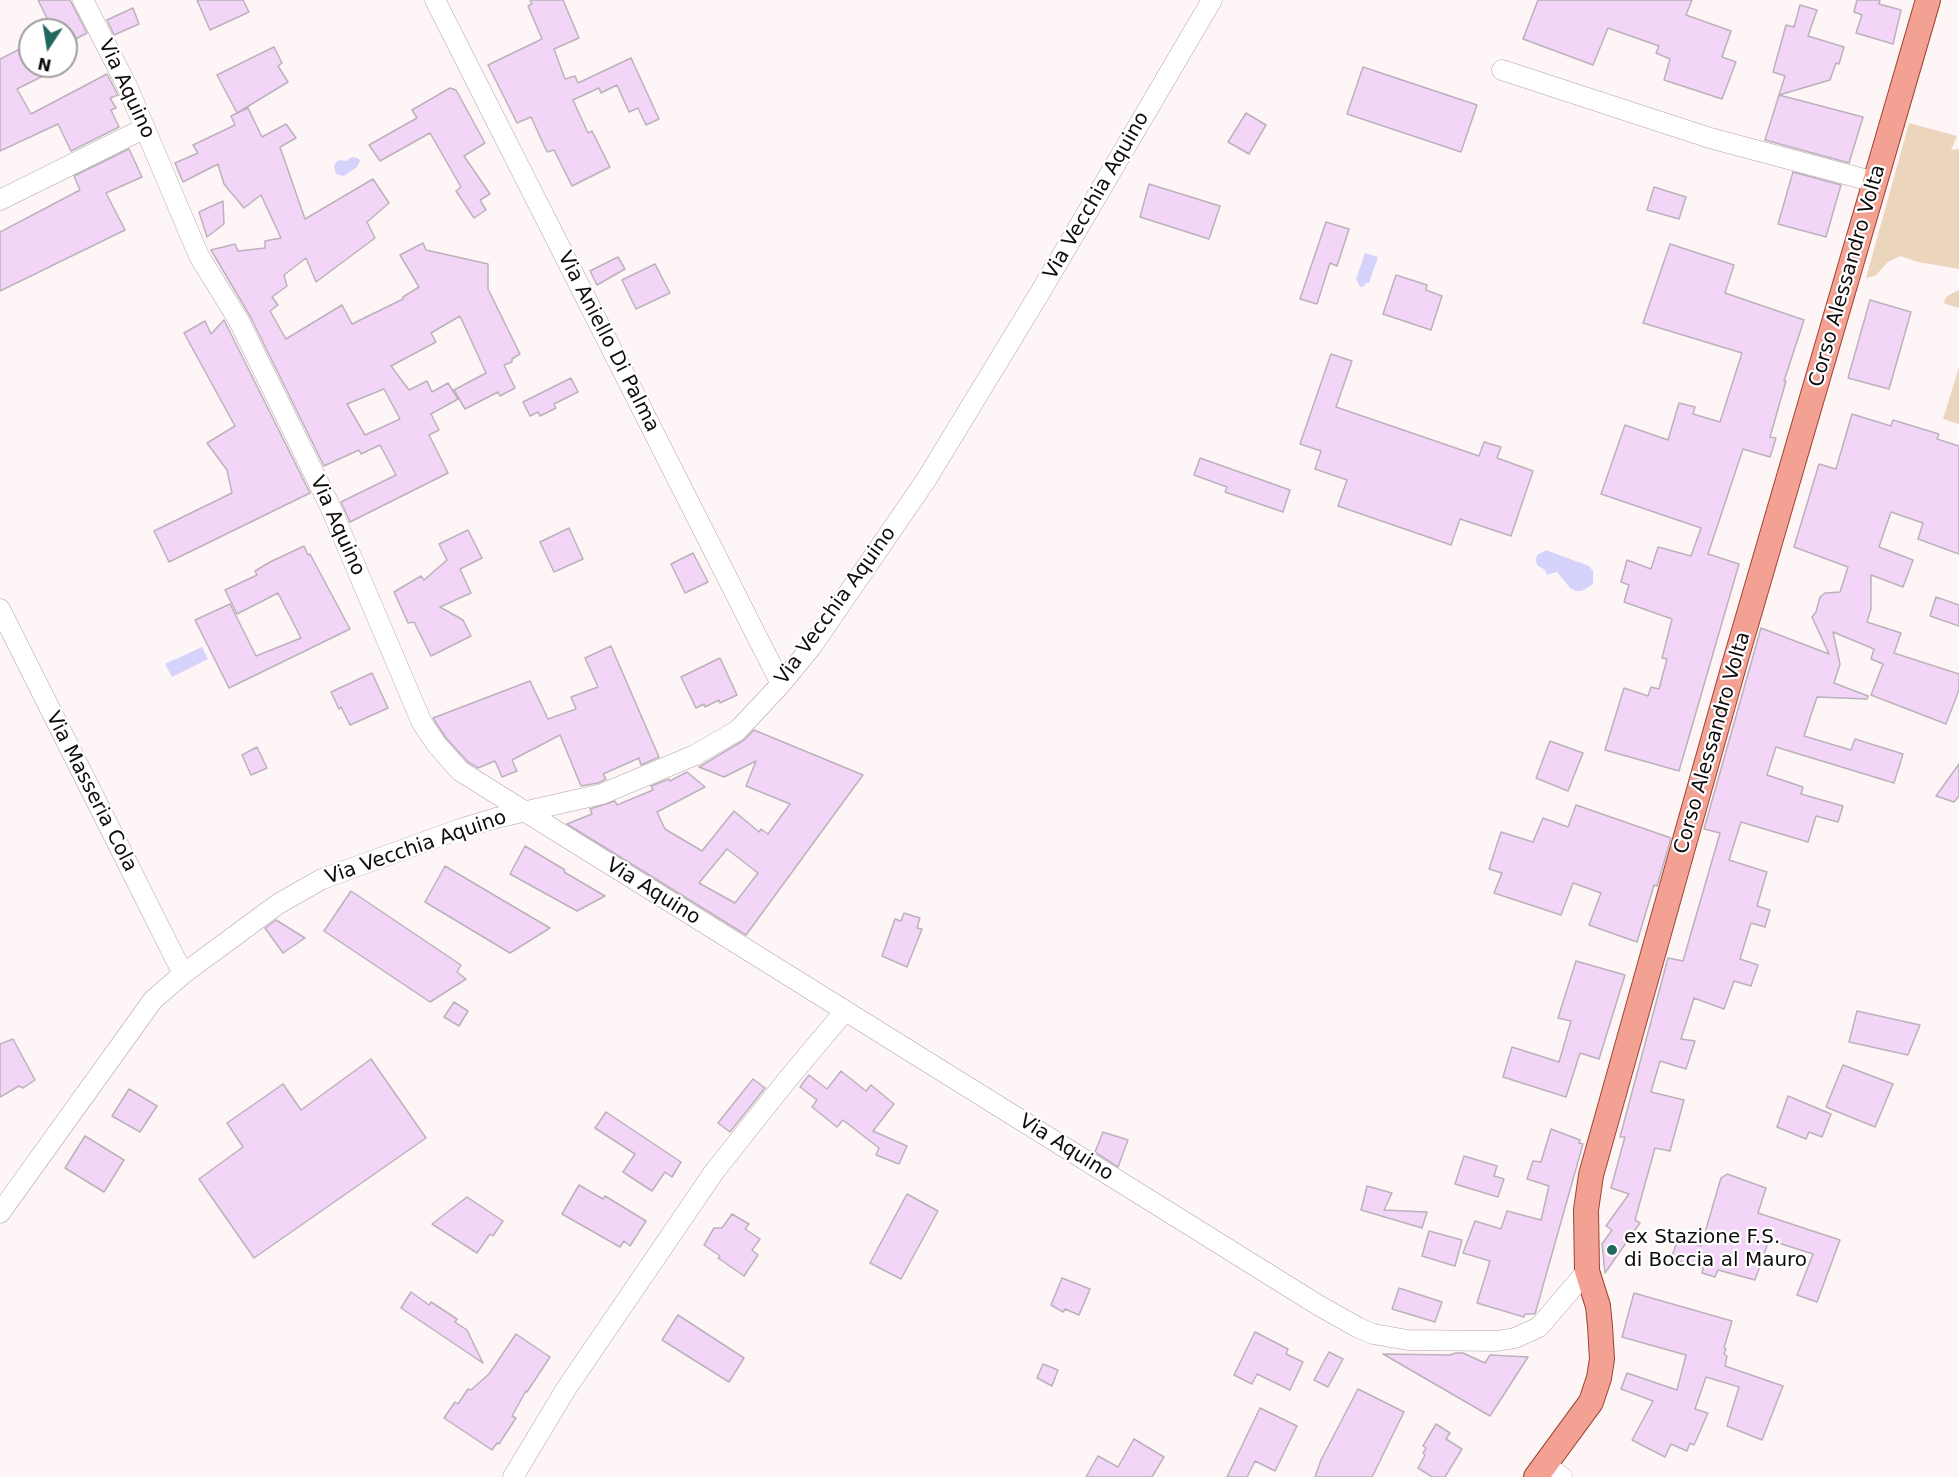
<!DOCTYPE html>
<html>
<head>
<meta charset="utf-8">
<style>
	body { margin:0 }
	#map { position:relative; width:1959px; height:1477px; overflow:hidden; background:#fef5f7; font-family:"DejaVu Sans",sans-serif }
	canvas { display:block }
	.north { position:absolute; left:18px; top:18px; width:60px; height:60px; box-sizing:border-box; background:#fff; border:2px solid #9f9d9e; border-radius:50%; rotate:192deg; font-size:16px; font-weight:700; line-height:24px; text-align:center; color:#100b0c }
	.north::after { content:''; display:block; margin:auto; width:21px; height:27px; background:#216960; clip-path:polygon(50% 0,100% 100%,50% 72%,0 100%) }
</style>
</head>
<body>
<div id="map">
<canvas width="1959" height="1477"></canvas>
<div class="north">N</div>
</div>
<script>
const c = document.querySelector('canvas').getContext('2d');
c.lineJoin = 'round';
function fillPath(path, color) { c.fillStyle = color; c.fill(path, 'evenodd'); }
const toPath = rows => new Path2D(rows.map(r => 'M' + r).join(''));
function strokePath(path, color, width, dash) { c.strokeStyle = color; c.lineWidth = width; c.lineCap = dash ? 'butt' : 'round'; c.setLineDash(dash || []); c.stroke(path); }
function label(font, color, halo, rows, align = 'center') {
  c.font = font + ' "DejaVu Sans",sans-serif'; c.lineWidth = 4.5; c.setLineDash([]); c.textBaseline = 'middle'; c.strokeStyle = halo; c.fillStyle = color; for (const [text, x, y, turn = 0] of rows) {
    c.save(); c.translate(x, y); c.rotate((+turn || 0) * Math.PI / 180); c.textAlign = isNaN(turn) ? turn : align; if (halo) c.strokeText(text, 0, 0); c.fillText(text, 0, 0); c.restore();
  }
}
const green = toPath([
	[1909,123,1957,136,1951,150,1959,149,1959,269,1918,262,1900,256,1888,262,1875,276,1866,278],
	[1959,290,1959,308,1943,303,1947,296],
	[1959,367,1959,424,1943,419]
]);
const water = toPath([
	[352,157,358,158,360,161,357,167,344,176,336,174,334,166,336,162,340,160,346,161],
	[1365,253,1378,257,1369,283,1366,283,1363,287,1360,287,1356,279],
	[1546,550,1589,566,1593,571,1593,584,1582,591,1576,591,1570,588,1557,572,1547,575,1545,570,1537,565,1536,560,1537,555],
	[202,647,208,659,172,677,165,664]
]);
const building = toPath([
	[38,0,70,0,87,33,66,44,66,30,53,30,38,0],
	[197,0,243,0,249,12,210,30,197,0],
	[530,0,563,0,579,38,554,49,565,79,575,76,578,83,631,58,659,119,646,125,638,108,629,112,617,85,601,93,599,88,573,100,588,133,592,131,610,167,572,186,554,150,547,152,531,117,517,123,488,65,542,39,528,6,532,4,530,0],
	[1538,0,1692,0,1686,15,1731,31,1722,57,1736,62,1722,99,1664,80,1670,59,1656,53,1659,46,1608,28,1593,65,1523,39,1538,0],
	[1857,0,1880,0,1879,4,1901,10,1893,44,1856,33,1862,15,1854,12,1857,0],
	[1800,5,1817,10,1808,36,1844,47,1839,64,1836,63,1830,80,1779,95,1785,76,1773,72,1786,25,1794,27,1800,5],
	[133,8,139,24,114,35,107,20,133,8],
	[30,44,30,66,63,66,17,89,31,114,107,74,118,95,110,98,116,108,111,110,119,127,71,151,58,124,0,151,0,59,30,44],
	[274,47,282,63,278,66,288,82,237,113,217,75,274,47],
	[1363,67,1477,105,1461,152,1347,114,1363,67],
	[450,88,456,90,485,143,464,156,490,194,480,200,486,210,474,218,456,191,461,187,430,133,380,161,369,145,417,118,412,110,450,88],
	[1779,95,1863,117,1849,163,1765,140,1779,95],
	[248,108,262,137,286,124,296,138,280,147,305,219,373,179,389,203,367,222,375,238,316,282,306,258,284,275,287,286,272,297,278,305,270,311,286,339,342,305,352,324,403,299,403,297,419,287,400,255,423,243,426,250,488,264,488,289,520,354,512,359,512,362,504,365,515,388,500,396,498,392,465,409,454,390,486,373,460,316,431,333,436,342,391,366,409,390,427,381,432,392,448,383,458,399,431,414,439,430,429,435,448,473,350,522,341,502,396,475,380,445,361,454,359,450,324,466,250,316,211,250,235,244,238,251,265,248,265,241,281,238,261,195,244,208,224,184,218,164,183,182,175,163,198,153,193,145,235,125,231,116,248,108],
	[384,389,400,419,365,435,347,404,384,389],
	[1246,113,1266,125,1249,154,1228,142,1246,113],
	[129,149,142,177,106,193,125,230,0,291,0,232,80,190,74,176,129,149],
	[1793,172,1841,185,1826,237,1778,224,1793,172],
	[1149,184,1220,206,1209,239,1140,217,1149,184],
	[1654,187,1686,197,1679,219,1647,210,1654,187],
	[223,201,224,224,207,237,199,212,223,201],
	[1326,222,1349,229,1337,266,1330,263,1317,304,1300,299,1326,222],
	[1670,244,1734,265,1725,293,1804,320,1784,381,1786,381,1770,437,1776,438,1770,457,1743,449,1708,554,1739,564,1679,771,1605,750,1624,688,1648,696,1651,687,1659,689,1667,659,1662,658,1672,619,1624,602,1629,585,1621,582,1627,560,1651,569,1658,547,1691,556,1701,528,1601,494,1625,425,1668,440,1679,403,1695,407,1693,414,1720,422,1742,353,1643,323,1670,244],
	[618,257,625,269,597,285,590,271,618,257],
	[655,264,670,293,636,309,622,280,655,264],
	[1396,275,1427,285,1426,290,1442,296,1431,330,1383,314,1396,275],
	[1870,300,1911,312,1889,389,1848,378,1870,300],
	[224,320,310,493,169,562,154,531,232,493,227,470,207,443,235,426,184,333,205,321,211,334,224,320],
	[1331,354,1352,361,1336,407,1479,456,1484,442,1501,447,1497,458,1533,471,1511,536,1460,519,1451,545,1338,506,1347,480,1315,469,1321,451,1300,444,1331,354],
	[571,378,578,392,554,404,556,408,540,416,538,412,530,416,523,402,571,378],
	[1852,414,1891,426,1893,420,1939,434,1937,439,1959,446,1959,554,1918,539,1923,523,1891,512,1879,547,1913,560,1903,587,1871,575,1871,609,1867,622,1901,633,1894,653,1959,674,1959,690,1946,724,1871,695,1883,664,1871,659,1874,649,1833,632,1840,664,1834,683,1868,696,1867,699,1817,697,1804,736,1851,750,1855,739,1903,754,1894,783,1776,747,1767,775,1803,787,1801,794,1843,806,1838,822,1816,816,1808,842,1741,822,1729,860,1767,872,1757,906,1770,910,1765,927,1751,923,1740,959,1758,965,1751,986,1734,981,1724,1009,1694,998,1681,1039,1695,1041,1686,1069,1660,1061,1651,1092,1684,1100,1678,1122,1670,1151,1655,1148,1635,1220,1640,1223,1605,1273,1602,1244,1612,1230,1606,1226,1629,1194,1611,1188,1625,1137,1620,1137,1668,958,1683,961,1720,833,1704,829,1761,628,1829,654,1812,617,1816,612,1820,597,1825,593,1840,592,1848,567,1794,547,1819,464,1836,469,1852,414],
	[1200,458,1290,490,1283,512,1225,492,1227,487,1194,475,1200,458],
	[569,528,583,559,554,572,540,542,569,528],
	[468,530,482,558,460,569,471,593,440,607,463,620,471,636,431,656,414,622,408,623,394,592,421,576,424,580,447,560,439,544,468,530],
	[304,546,308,555,310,554,350,629,229,688,195,620,230,604,256,656,301,638,278,593,237,614,225,590,257,575,255,571,270,562,304,546],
	[693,553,708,582,685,593,671,564,693,553],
	[1936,597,1959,605,1959,626,1930,616,1936,597],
	[611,646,659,757,641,765,639,758,603,774,606,779,598,783,581,786,560,735,512,760,517,771,502,777,495,761,478,768,468,762,446,738,433,718,530,681,548,719,576,709,571,697,598,687,585,658,611,646],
	[720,658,737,695,720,703,719,700,705,707,704,704,696,708,681,677,720,658],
	[372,673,388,708,350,725,341,707,339,709,331,692,372,673],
	[754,730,863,775,746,935,567,824,592,814,590,809,615,801,617,805,653,790,651,786,669,779,670,781,687,772,705,787,657,812,665,829,702,851,734,811,759,832,761,829,768,834,790,804,746,786,756,761,724,777,699,767,744,740,754,730],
	[727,849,758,873,735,903,699,883,727,849],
	[1550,741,1583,753,1568,791,1536,778,1550,741],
	[257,747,267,768,251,775,242,755,257,747],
	[1959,764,1959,796,1954,802,1936,796,1959,764],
	[1576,805,1671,838,1657,886,1654,885,1637,942,1589,925,1601,893,1573,883,1561,915,1494,893,1502,873,1489,869,1501,832,1533,842,1543,818,1568,827,1576,805],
	[525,846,565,870,564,872,605,896,577,911,510,874,525,846],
	[445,866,504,901,550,928,510,953,425,902,445,866],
	[351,891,461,965,457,972,466,979,430,1002,324,931,351,891],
	[904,913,920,918,917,928,922,929,907,967,882,956,895,919,901,921,904,913],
	[276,920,305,938,283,953,265,928,276,920],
	[1576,961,1625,975,1599,1059,1580,1053,1566,1097,1503,1077,1512,1047,1559,1062,1571,1021,1558,1018,1576,961],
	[454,1002,468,1011,459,1026,444,1017,454,1002],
	[1857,1011,1920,1025,1908,1055,1849,1042,1857,1011],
	[13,1039,35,1080,23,1088,19,1086,0,1097,0,1044,13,1039],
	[371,1059,426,1138,254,1258,199,1179,243,1147,227,1123,283,1084,301,1110,371,1059],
	[1843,1065,1893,1084,1875,1127,1826,1107,1843,1065],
	[841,1071,866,1091,871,1085,894,1104,873,1131,907,1146,899,1164,876,1155,879,1148,843,1120,837,1127,812,1107,817,1100,800,1087,809,1075,827,1089,841,1071],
	[753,1079,765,1088,730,1132,718,1123,753,1079],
	[129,1089,157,1106,140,1132,112,1116,129,1089],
	[1788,1096,1831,1114,1822,1137,1809,1132,1806,1139,1777,1127,1788,1096],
	[606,1112,681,1162,672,1177,665,1172,652,1191,623,1172,635,1154,595,1128,606,1112],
	[1551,1129,1580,1140,1579,1143,1583,1144,1535,1314,1525,1314,1524,1317,1477,1303,1490,1261,1463,1253,1475,1221,1501,1229,1507,1211,1541,1220,1549,1186,1527,1179,1533,1161,1541,1162,1551,1129],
	[1103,1132,1128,1140,1118,1167,1095,1152,1103,1132],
	[85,1136,124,1160,104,1192,65,1168,85,1136],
	[1464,1156,1497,1166,1494,1176,1504,1179,1498,1197,1455,1184,1464,1156],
	[1727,1174,1766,1188,1758,1213,1840,1240,1817,1302,1797,1295,1813,1254,1769,1240,1755,1280,1718,1270,1715,1277,1702,1273,1703,1268,1671,1259,1678,1239,1701,1246,1721,1178,1727,1174],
	[579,1185,603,1199,605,1196,646,1221,630,1246,624,1241,620,1247,562,1214,579,1185],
	[1367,1186,1392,1193,1384,1210,1427,1212,1422,1228,1361,1210,1367,1186],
	[907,1194,938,1211,901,1279,870,1263,907,1194],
	[467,1197,503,1221,493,1236,490,1234,477,1253,432,1224,467,1197],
	[732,1214,749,1224,745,1229,760,1239,752,1250,758,1255,744,1276,718,1258,720,1256,704,1245,714,1228,722,1228,732,1214],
	[1429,1231,1462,1240,1455,1266,1422,1256,1429,1231],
	[1062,1278,1090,1289,1079,1315,1065,1309,1063,1312,1051,1305,1062,1278],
	[1399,1288,1442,1302,1435,1322,1392,1309,1399,1288],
	[411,1292,429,1305,431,1302,457,1319,455,1322,467,1330,483,1363,401,1308,411,1292],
	[1634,1293,1732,1321,1724,1348,1726,1349,1724,1354,1727,1356,1725,1366,1783,1386,1762,1440,1727,1426,1739,1387,1706,1377,1695,1409,1708,1413,1694,1445,1690,1443,1687,1451,1671,1444,1665,1457,1632,1440,1653,1401,1621,1389,1627,1373,1677,1390,1686,1355,1622,1337,1634,1293],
	[678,1315,744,1358,729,1382,662,1340,678,1315],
	[1255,1332,1288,1349,1286,1354,1303,1362,1290,1390,1257,1374,1252,1384,1234,1375,1255,1332],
	[516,1334,550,1357,527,1392,526,1391,512,1416,516,1418,499,1444,497,1443,492,1450,444,1418,455,1402,458,1404,468,1389,471,1390,489,1374,516,1334],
	[1329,1352,1343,1359,1328,1387,1314,1380,1329,1352],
	[1456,1353,1463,1353,1485,1363,1490,1355,1528,1357,1490,1416,1383,1354,1450,1355,1456,1353],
	[1043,1364,1058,1370,1052,1386,1037,1378,1043,1364],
	[1358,1389,1404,1412,1372,1477,1315,1477,1321,1460,1358,1389],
	[1260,1408,1297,1426,1275,1471,1255,1461,1247,1477,1227,1477,1260,1408],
	[1436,1424,1450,1433,1446,1439,1462,1449,1445,1477,1432,1477,1418,1468,1425,1455,1423,1453,1426,1448,1423,1446,1436,1424],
	[1134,1439,1164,1457,1152,1477,1086,1477,1098,1456,1118,1467,1134,1439]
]);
const minor = toPath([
	[83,0,127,86,199,256,239,321,329,504,422,723,437,745,460,771,1318,1305,1357,1327,1373,1334,1408,1340,1497,1341,1515,1338,1539,1327,1587,1271],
	[435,0,781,684],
	[1502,70,1710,138,1875,182],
	[0,200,145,128],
	[0,609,183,974],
	[0,1213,153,1000,183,974,278,904,322,879,460,829,496,818,602,794,695,755,738,730,781,684,812,646,926,480,1041,291,1212,0],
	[1545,1465,1562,1477],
	[513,1477,566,1389,714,1172,787,1080,845,1011]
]);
const major = toPath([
	[1536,1477,1591,1402,1599,1378,1602,1359,1600,1326,1598,1306,1587,1271,1586,1210,1591,1175,1735,662,1928,0]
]);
const markers = [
	[1612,1250,6,"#216960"]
];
const streetNames = [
	["Via Aquino",126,89,65],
	["Via Vecchia Aquino",1097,196,-60],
	["Corso Alessandro Volta",1848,276,-74],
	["Via Aniello Di Palma",608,342,63],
	["Via Aquino",337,526,66],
	["Via Vecchia Aquino",836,606,-54],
	["Corso Alessandro Volta",1713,743,-74],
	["Via Masseria Cola",91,792,63],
	["Via Vecchia Aquino",416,848,-19],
	["Via Aquino",653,892,32],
	["Via Aquino",1066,1148,32]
];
const poiNames = [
	["ex Stazione F.S.",1624,1238],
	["di Boccia al Mauro",1624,1261]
];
fillPath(green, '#ecd5bd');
fillPath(water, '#d5d3fb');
fillPath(building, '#f3d5f7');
strokePath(building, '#bbb2bc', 1.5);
strokePath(minor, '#b1a3a7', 21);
strokePath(major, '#9e4434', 26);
strokePath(minor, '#fff', 20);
strokePath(major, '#f2a192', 24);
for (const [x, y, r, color] of markers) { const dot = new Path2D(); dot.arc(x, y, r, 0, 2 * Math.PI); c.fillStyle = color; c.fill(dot); strokePath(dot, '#fff', 2); }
label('20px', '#100b0c', '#fff', streetNames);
label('20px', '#100b0c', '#fff', poiNames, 'left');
</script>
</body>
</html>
